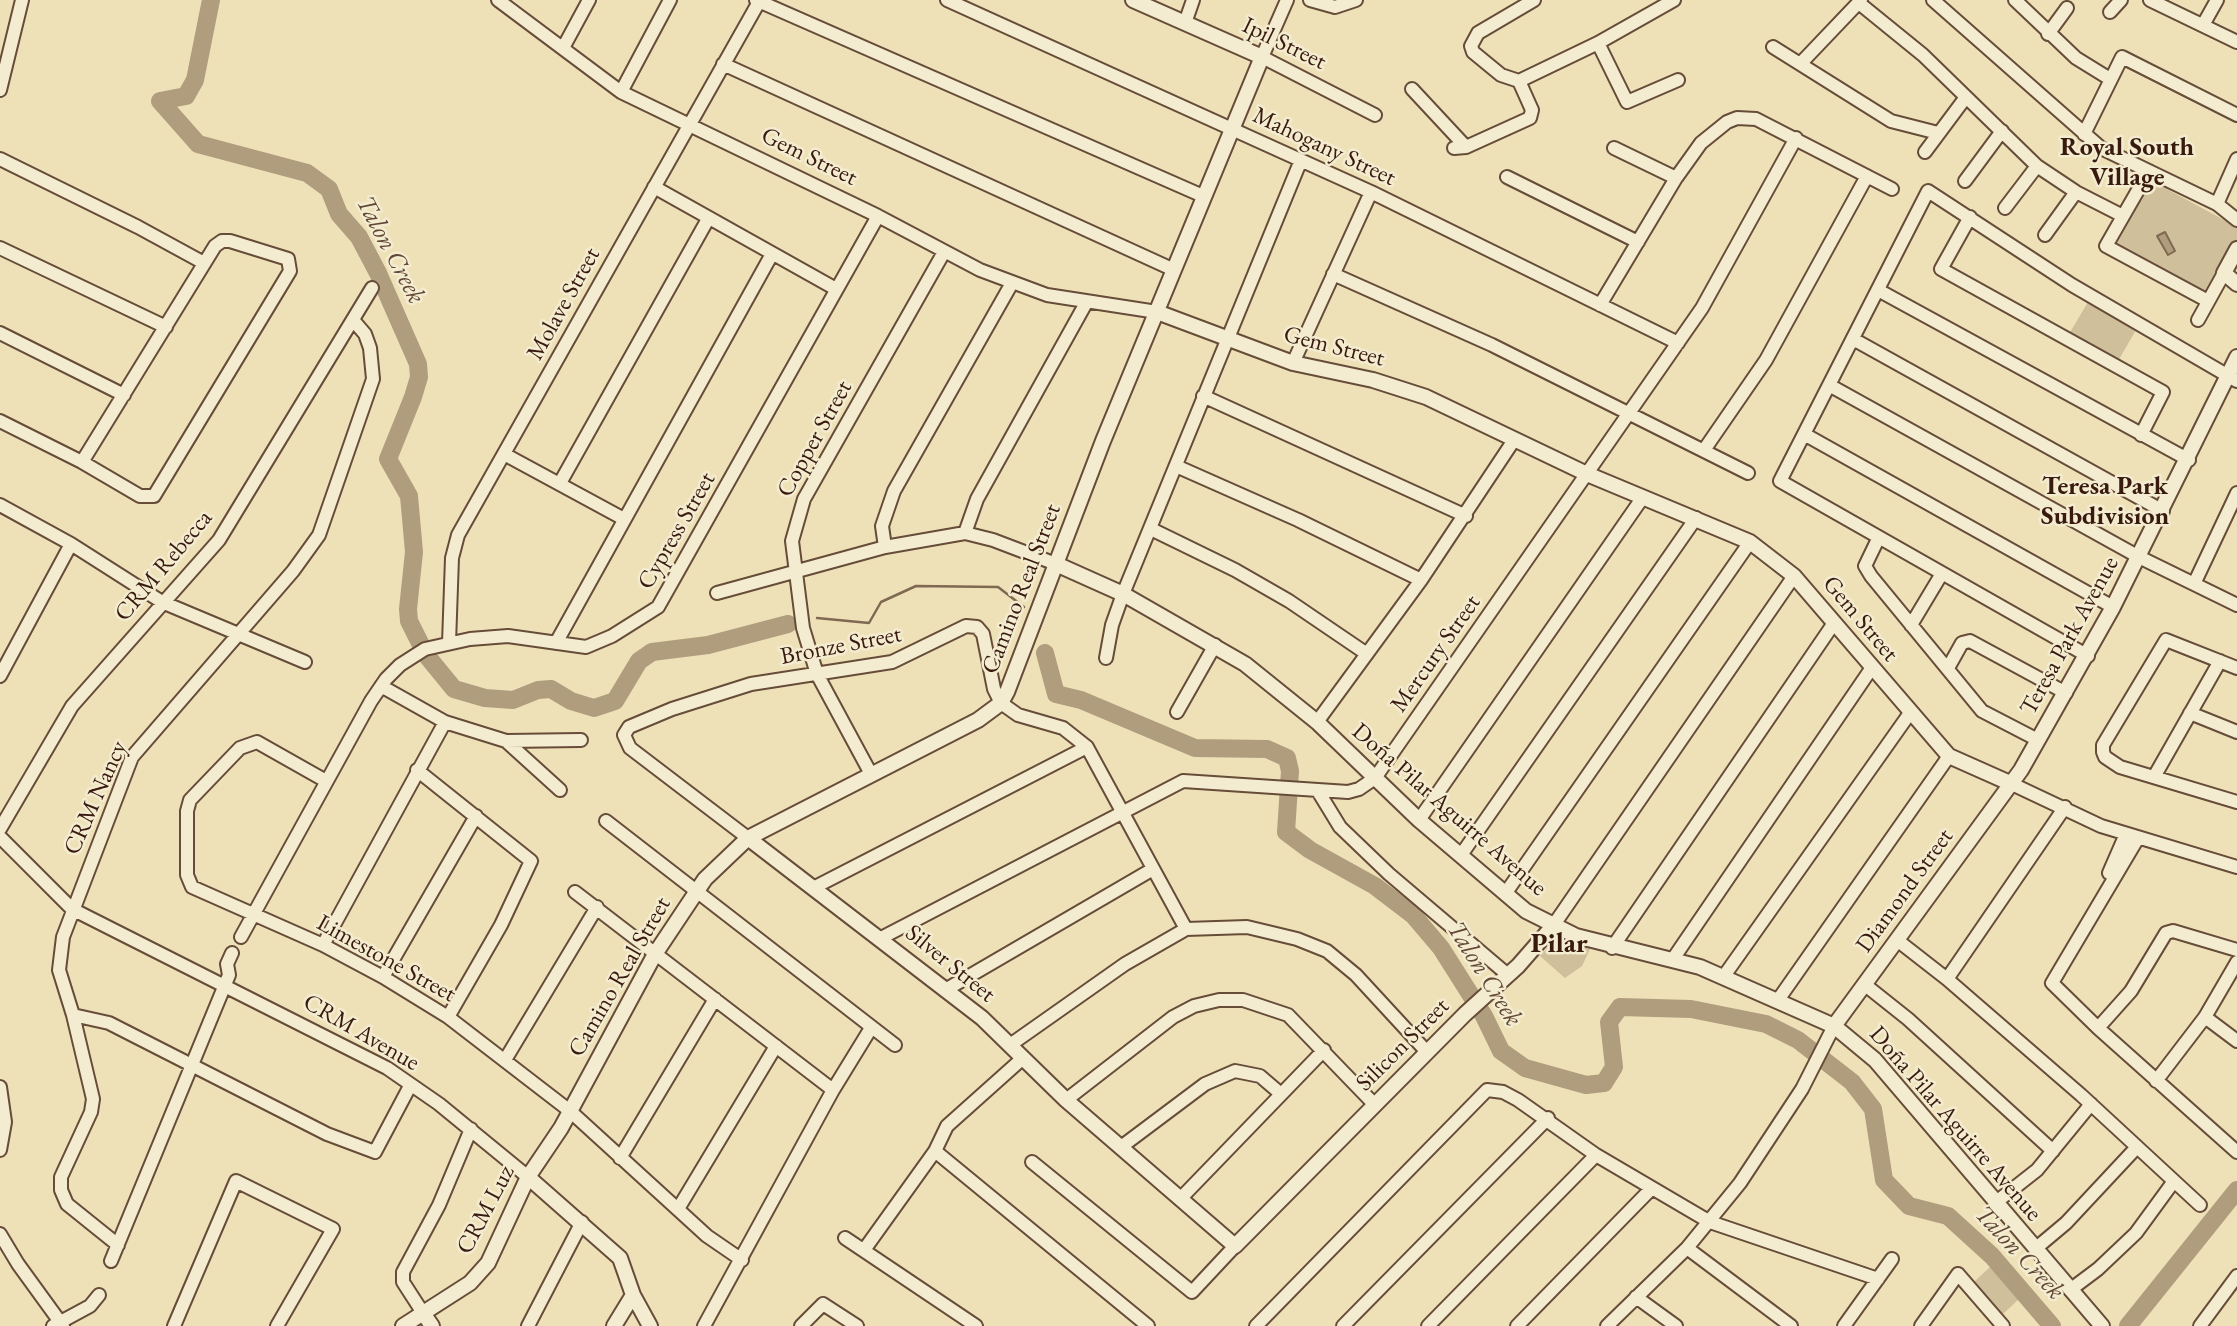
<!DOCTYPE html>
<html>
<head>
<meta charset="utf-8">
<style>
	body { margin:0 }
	canvas { display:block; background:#eee1b7 }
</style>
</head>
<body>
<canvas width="2237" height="1326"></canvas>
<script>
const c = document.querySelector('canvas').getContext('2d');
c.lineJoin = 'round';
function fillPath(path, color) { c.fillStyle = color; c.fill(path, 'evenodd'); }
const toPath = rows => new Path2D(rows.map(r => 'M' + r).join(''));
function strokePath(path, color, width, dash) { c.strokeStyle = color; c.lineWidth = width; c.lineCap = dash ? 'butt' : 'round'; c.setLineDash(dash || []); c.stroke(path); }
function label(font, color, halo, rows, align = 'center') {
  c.font = font + ' "EB Garamond",serif'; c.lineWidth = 5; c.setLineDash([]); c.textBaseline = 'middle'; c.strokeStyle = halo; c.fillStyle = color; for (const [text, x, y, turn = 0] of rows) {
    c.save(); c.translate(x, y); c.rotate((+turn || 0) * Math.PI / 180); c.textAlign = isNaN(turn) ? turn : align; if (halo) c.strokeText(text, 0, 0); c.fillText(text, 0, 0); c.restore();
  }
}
const green = toPath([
	[2152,181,2237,227,2237,239,2207,294,2115,247],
	[2088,302,2136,330,2118,361,2069,334],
	[1556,938,1590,949,1582,966,1565,978,1540,956],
	[1991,1266,2020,1298,2003,1314,1974,1282]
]);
const water = toPath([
	[2165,232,2175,251,2168,255,2157,236,2165,232]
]);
const stream = toPath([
	[817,618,869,623,881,602,916,586,998,587,1024,607]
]);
const river = toPath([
	[211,0,195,80,186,96,160,101,198,144,307,173,329,189,339,214,359,237,378,273,418,364,419,377,413,397,388,459,409,496,414,552,408,609,409,621,421,645],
	[1045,653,1056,694,1081,700,1195,748,1267,749,1287,758,1290,771,1286,832,1310,850,1375,886,1413,915,1441,948,1484,1016,1501,1051,1525,1068,1586,1085,1604,1083,1614,1067,1609,1022,1620,1007,1691,1009,1766,1024,1798,1040,1852,1082,1873,1109,1884,1180,1909,1206,1948,1216,1992,1256,2052,1326],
	[427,656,454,689,485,698,513,700,538,690,551,689,571,701,594,708,615,701,639,661,652,652,708,645,788,624],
	[2128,1326,2237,1190]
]);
const minor = toPath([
	[498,0,621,92,878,216,980,270,1047,295,1157,312],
	[756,0,1203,196],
	[947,0,1371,192,1678,343],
	[1287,0,1262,57,1375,115],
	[1310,0,1335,7,1356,0],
	[1933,0,2101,148,2217,204,2237,220],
	[2015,0,2076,58,2110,79],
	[2150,0,2237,42],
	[1859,3,1923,55,2037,166,2076,192,2123,216],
	[2110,12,2121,0],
	[1185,23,1193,0],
	[2203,25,2217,0],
	[2048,34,2067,8],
	[1598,43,1627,102,1678,80],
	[1773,47,1891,121,1938,133],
	[563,48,589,0],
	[1801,63,1861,0],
	[723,64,1172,269],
	[1519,81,1598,43,1674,0],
	[1519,81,1501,75,1473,52,1471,46,1478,33,1534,0],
	[1412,89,1466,147],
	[0,90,22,0],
	[621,92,670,0],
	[2084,134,2122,57,2237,115],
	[1454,148,1466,147,1530,118,1532,110,1519,81],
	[1614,148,1676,178],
	[1925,152,1966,97],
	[0,159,138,227,204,263],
	[2149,171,2106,246,2208,301],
	[1507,177,1638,242],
	[1965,181,2002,131],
	[654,187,836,289],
	[2217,204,2237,159],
	[2005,208,2037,166],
	[1970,217,1941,269,2163,392,2141,435],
	[2045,235,2076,192],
	[0,248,166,327],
	[1333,274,1492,345,1748,473],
	[1878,290,2189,460],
	[1600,305,1676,178,1701,143,1727,122,1737,118,1756,119,1892,189],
	[2198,320,2224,273],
	[0,333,124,395],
	[1853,339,2163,511],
	[1293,363,1371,192],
	[1829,385,2139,557,2237,605],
	[1203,396,1466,516],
	[0,421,82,462,140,496,154,496,290,271,288,259,230,241,222,241,215,246,82,462],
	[1804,434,2113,607],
	[1704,450,1766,360,1867,176],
	[504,454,624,519],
	[1176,466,1298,520,1421,580],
	[560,483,708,219],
	[0,505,71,544,162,602,305,662],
	[1151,529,1235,570,1289,601,1367,654],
	[965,533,977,499,1086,303],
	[1878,539,1865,566,1871,576,1982,711,2038,740],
	[885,547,882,526,894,491,1012,283],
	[2194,584,2237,493],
	[717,593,885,547,965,533,993,540,1056,564],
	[1911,625,1941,575],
	[449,643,452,558,458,535,760,0],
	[556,643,772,254],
	[2088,656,1780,481,1928,191,2072,285,2237,381],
	[1106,658,1112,625,1123,594,1301,160],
	[1948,668,1962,643,1970,641,2066,693],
	[2237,668,2166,640,2103,745,2103,752,2105,757,2120,767,2237,802],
	[0,676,71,544],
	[381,686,445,722,506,741,581,740],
	[1177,712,1215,645],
	[2190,713,2237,732],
	[1317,722,1421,580,1514,440],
	[506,741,560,790],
	[417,770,531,861,501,925,448,1017],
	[871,774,817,674,803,628,792,541,804,499,944,252],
	[2154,777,2220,661],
	[326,781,257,742,240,748,190,800,187,811,187,875,192,887,323,945,383,977,448,1017,570,1111,707,1236,742,1260],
	[2012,784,2101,826,2237,867],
	[1318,791,1340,827,1389,874,1508,975],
	[1419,820,1643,497],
	[606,821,895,1045],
	[0,829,72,706,219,540,372,288],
	[0,837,72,909,387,1068,439,1104,528,1177],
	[748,838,630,748,624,735,629,727,672,709,751,684,892,662,966,626,977,627,983,634,994,689,1001,703,1018,715,1063,728,1087,747,1186,929],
	[2138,838,2052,983,2098,1028,2237,1152],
	[1461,855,1696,518],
	[2109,873,2126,834],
	[815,887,1087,747],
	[575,892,833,1090],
	[1505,894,1750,542],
	[1553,926,1794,576],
	[241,937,371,701,386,679,400,665,425,649,470,639,508,636,586,647,612,636,658,607,878,216],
	[881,938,1183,781,1348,792,1359,789,1375,778,1702,308,1796,138],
	[1897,940,1947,979,2081,1095,2200,1205],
	[323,945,445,722],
	[1612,948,1834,623],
	[1673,959,1871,669],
	[1724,976,1910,713],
	[383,977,476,816],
	[1947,979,2065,807],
	[1864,984,1908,1019,2053,1151],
	[947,989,1153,869],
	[1778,1000,1949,756],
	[73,1015,109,1023,327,1134,375,1152,410,1086],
	[2205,1017,2237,1041],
	[2098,1028,2131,991,2166,933,2173,931,2237,950],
	[1010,1045,1125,964,1186,929,1247,927,1297,939,1327,951,1356,975,1427,1052],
	[505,1060,597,907],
	[2156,1081,2205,1017,2237,962],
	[0,1087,5,1122,0,1150],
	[1066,1100,1173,1017,1194,1006,1219,1000,1243,1000,1288,1015,1375,1105],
	[1121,1147,1205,1084,1235,1071,1260,1076,1281,1094],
	[935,1151,1148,1326],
	[620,1158,715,999],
	[1032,1162,1192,1292,1235,1246],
	[1182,1197,1324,1050],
	[1995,1203,2037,1170,2091,1104],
	[678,1209,776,1046],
	[0,1234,18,1264,63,1326],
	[845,1238,976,1326],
	[118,1245,67,1204,61,1190,61,1177,91,1112,93,1099,73,1015,59,970,63,937,132,757,293,571,319,535,373,379,370,348,365,334,353,320],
	[1687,1248,1791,1326],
	[2035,1249,2066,1223,2137,1147],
	[864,1250,935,1151,947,1126,1023,1058],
	[111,1261,229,975,227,964,232,953],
	[2070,1290,2098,1269,2136,1233,2174,1181],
	[1636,1297,1676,1326],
	[423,1313,403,1282,403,1272,439,1205,471,1129],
	[53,1326,90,1306,99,1295],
	[174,1326,236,1181,333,1229,277,1326],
	[528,1326,582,1222],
	[704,1326,833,1090,871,1028],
	[801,1326,823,1304,857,1326],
	[1256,1326,1487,1090,1503,1092,1518,1100,1596,1155,1710,1222,1878,1279],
	[1343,1326,1548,1118],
	[1428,1326,1596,1155],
	[1517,1326,1652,1188],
	[1607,1326,1687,1248,1740,1183,1802,1089,1834,1026],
	[1844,1326,1892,1259],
	[1921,1326,1958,1274,2003,1326],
	[2200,1326,2237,1276]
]);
const tertiary = toPath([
	[2237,249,2224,273,2237,284],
	[1157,312,1293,363,1373,380,1426,397,1587,474,1750,542,1794,576,1949,756,2012,784],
	[1056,564,1123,594,1245,664,1317,722,1419,820,1526,911,1576,936,1700,967,1834,1026,1875,1060,2102,1326],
	[748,838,982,1018,1066,1100,1235,1246,1465,1014,1518,966,1553,926],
	[1834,1026,2021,770,2113,607,2237,357],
	[528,1177,620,1258,633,1295,650,1326],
	[423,1313,432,1326],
	[403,1326,470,1283,488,1263,528,1177,561,1128,655,954,705,879,748,838,978,720,1001,703,1007,692,1103,441,1262,57,1133,0],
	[614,1326,633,1295]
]);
const streetNames = [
	["Ipil Street",1284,44,26],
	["Mahogany Street",1324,147,25],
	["Gem Street",809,157,26],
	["Molave Street",564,304,-61],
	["Gem Street",1334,347,14],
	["Copper Street",815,439,-61],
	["Cypress Street",677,531,-60],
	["CRM Rebecca",164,566,-50],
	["Camino Real Street",1022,589,-69],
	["Gem Street",1860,619,50],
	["Teresa Park Avenue",2070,636,-61],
	["Bronze Street",841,646,-11],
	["Mercury Street",1436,654,-55],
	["CRM Nancy",96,798,-66],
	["Doña Pilar Aguirre Avenue",1449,810,41],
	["Diamond Street",1905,891,-54],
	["Limestone Street",386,959,29],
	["Silver Street",950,964,39],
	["Camino Real Street",620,977,-60],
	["CRM Avenue",361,1033,30],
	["Silicon Street",1403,1045,-45],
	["Doña Pilar Aguirre Avenue",1955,1124,49],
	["CRM Luz",486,1210,-62]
];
const neighbourhoodNames = [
	["Royal South",2127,148],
	["Village",2127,178],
	["Teresa Park",2105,487],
	["Subdivision",2105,517]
];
const waterNames = [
	["Talon Creek",390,250,62],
	["Talon Creek",1484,974,58],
	["Talon Creek",2019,1253,47]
];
const quarterNames = [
	["Pilar",1559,944]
];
fillPath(green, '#cfbf9a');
fillPath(water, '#b09d7e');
strokePath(water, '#806952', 2);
strokePath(stream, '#806952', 2.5);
strokePath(river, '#b09d7e', 18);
strokePath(minor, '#664c39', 16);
strokePath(tertiary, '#664c39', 18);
strokePath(minor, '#f4ecd0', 12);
strokePath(tertiary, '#f4ecd0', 14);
label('24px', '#381a0f', '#f4ecd0', streetNames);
label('bold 26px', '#381a0f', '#f4ecd0', neighbourhoodNames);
label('italic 26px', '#624836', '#f4ecd0', waterNames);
label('bold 28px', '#381a0f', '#f4ecd0', quarterNames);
</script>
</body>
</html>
